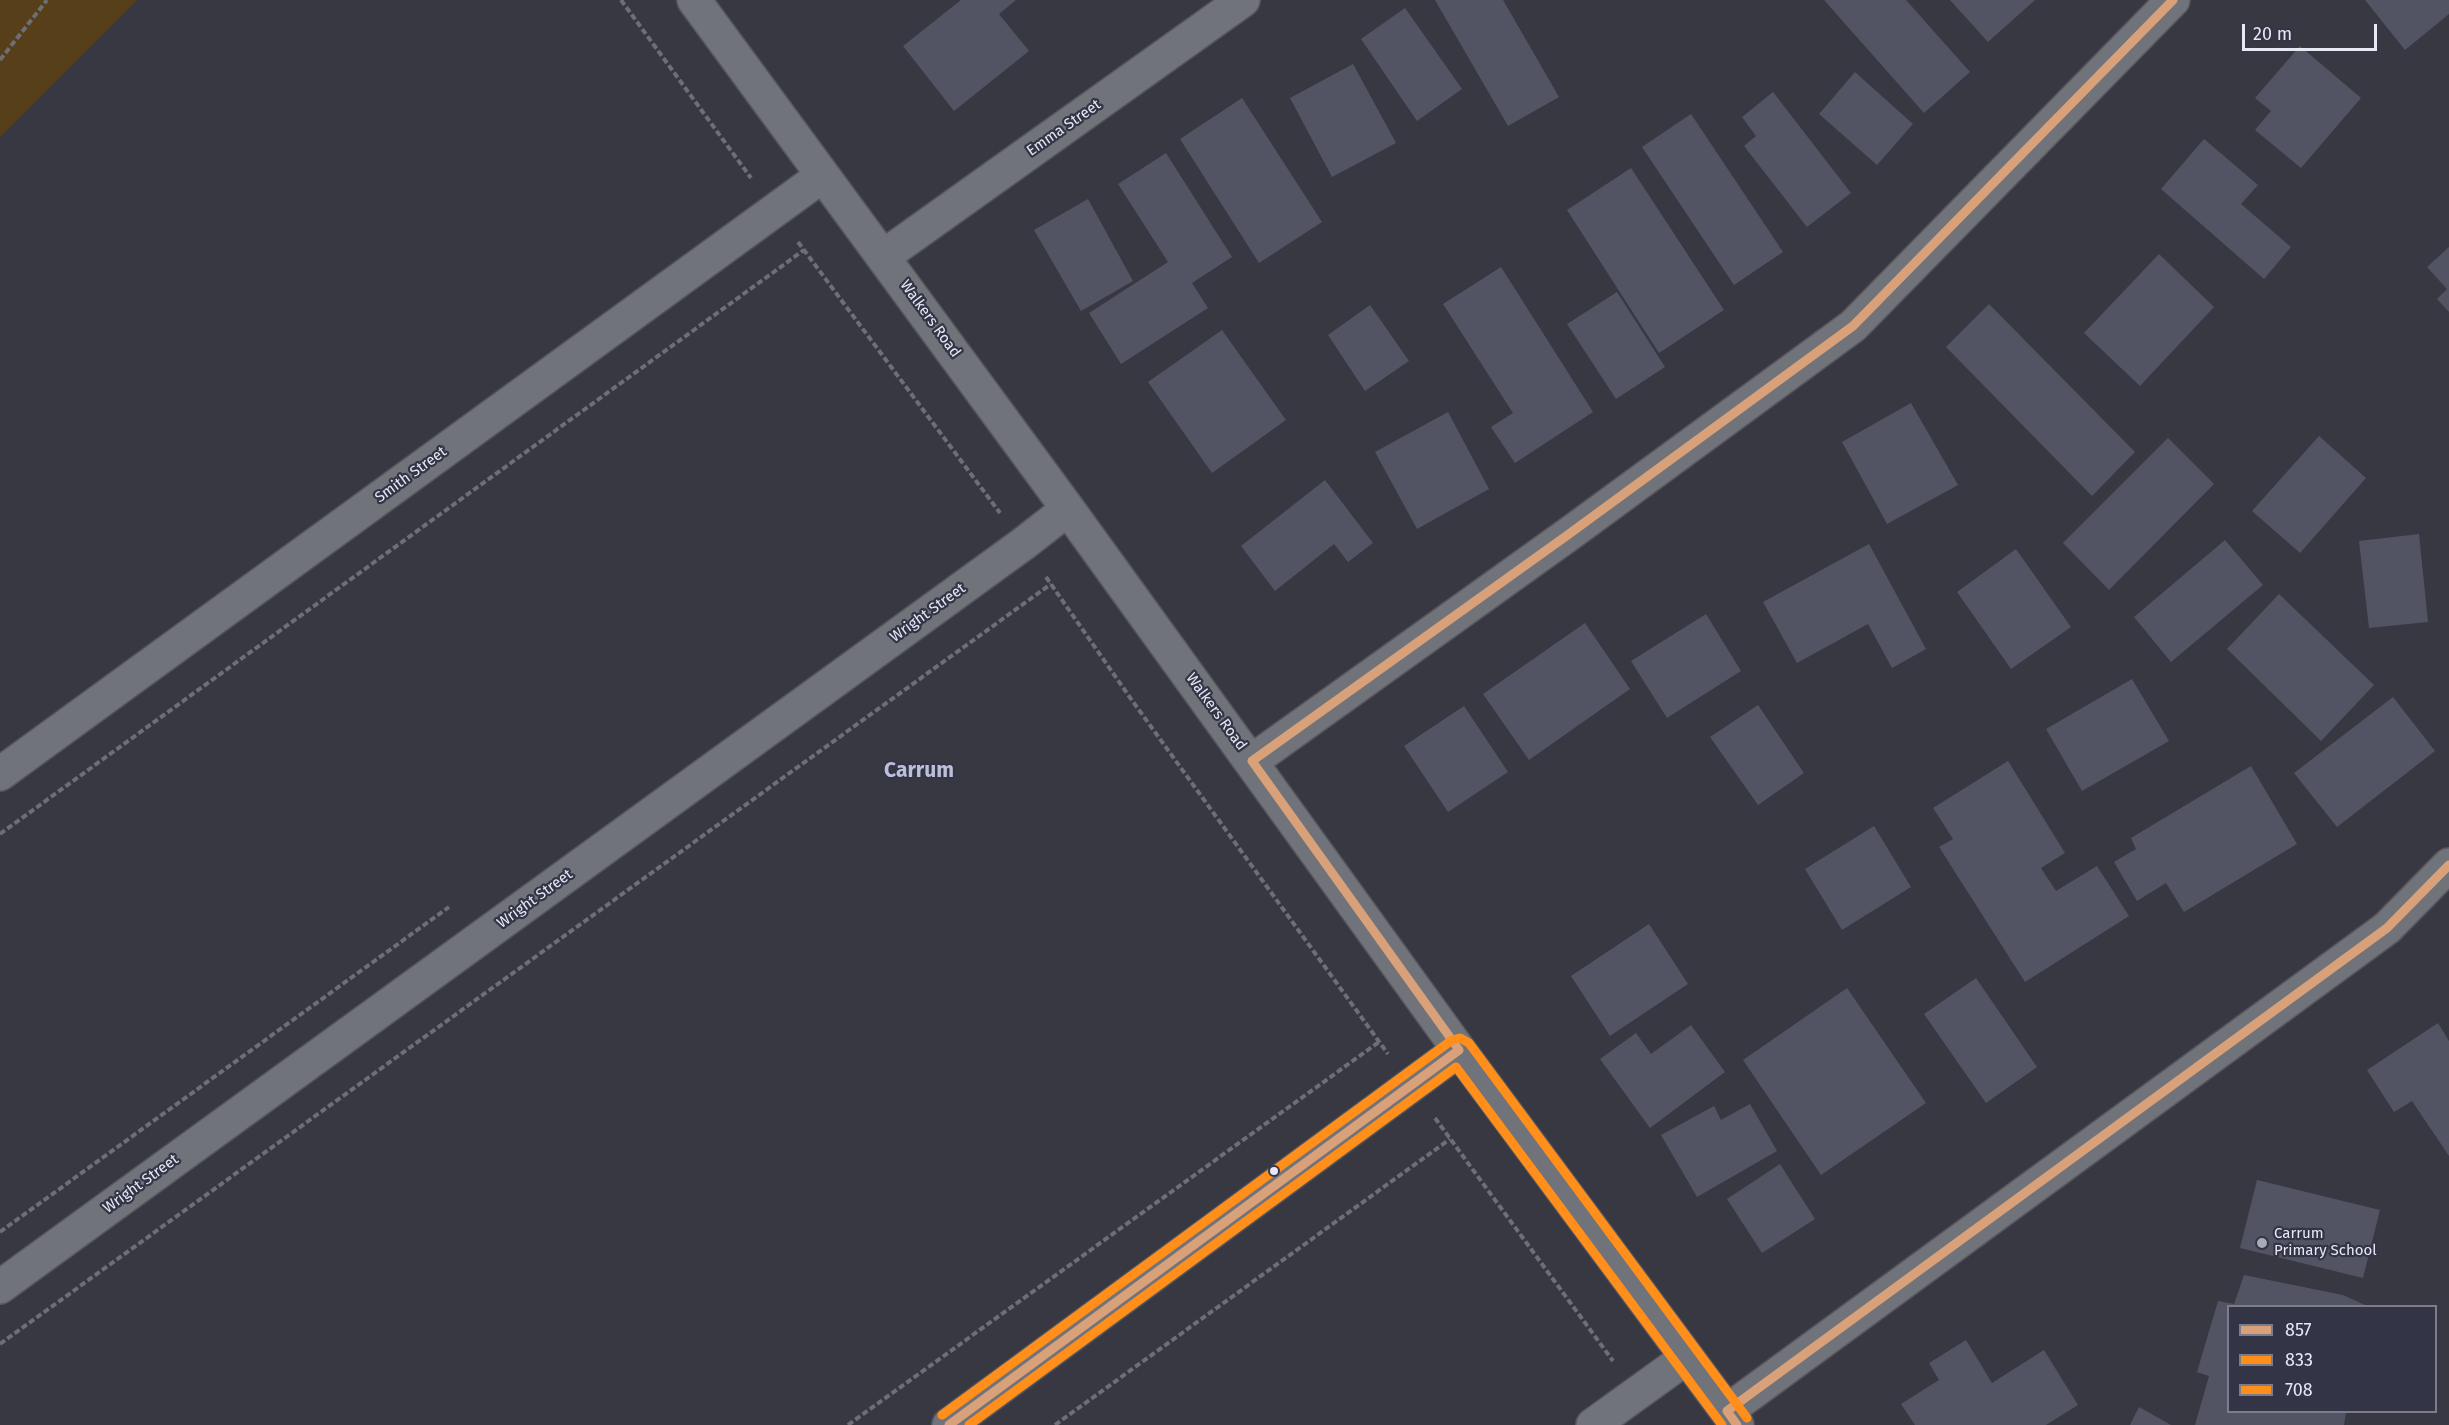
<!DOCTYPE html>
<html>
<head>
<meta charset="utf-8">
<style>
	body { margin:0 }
	#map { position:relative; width:2449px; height:1425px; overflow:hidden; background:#383842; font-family:"Fira Sans",sans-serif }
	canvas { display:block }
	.legend { position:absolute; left:2227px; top:1305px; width:210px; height:108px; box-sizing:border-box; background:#333547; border:2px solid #7b7d8c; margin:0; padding:8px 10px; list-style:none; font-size:18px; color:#e6e8f4 }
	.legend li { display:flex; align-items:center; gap:12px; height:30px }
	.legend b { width:30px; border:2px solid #7b7d8c }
	.scale { position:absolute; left:2242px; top:24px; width:135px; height:27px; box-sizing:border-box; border:3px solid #e6e8f4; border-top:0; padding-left:8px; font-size:18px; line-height:21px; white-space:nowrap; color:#e6e8f4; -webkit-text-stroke:4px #333547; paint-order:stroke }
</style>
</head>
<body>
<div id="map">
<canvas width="2449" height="1425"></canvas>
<ul class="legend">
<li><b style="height:8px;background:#d9a179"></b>857</li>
<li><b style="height:8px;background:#ff8e1a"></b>833</li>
<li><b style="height:8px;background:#ff8e1a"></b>708</li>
</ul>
<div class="scale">20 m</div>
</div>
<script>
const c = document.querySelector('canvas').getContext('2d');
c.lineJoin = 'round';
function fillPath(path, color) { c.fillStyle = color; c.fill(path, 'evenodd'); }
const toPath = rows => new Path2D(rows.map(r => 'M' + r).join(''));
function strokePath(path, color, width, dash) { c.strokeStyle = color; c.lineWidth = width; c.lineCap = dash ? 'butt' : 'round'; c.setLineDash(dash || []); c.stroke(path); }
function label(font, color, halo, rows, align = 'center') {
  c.font = font + ' "Fira Sans",sans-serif'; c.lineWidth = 4.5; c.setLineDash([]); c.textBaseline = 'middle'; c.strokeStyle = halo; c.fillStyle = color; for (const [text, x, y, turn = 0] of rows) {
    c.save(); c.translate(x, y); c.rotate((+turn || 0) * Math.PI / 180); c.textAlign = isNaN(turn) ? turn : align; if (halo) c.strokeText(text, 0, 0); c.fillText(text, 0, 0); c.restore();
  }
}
const green = toPath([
	[0,0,137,0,0,137]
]);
const building = toPath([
	[961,0,1016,0,999,14,1029,51,954,111,903,46],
	[1435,0,1503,0,1559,97,1508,126],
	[1824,0,1906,0,1970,72,1924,113],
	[1950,0,2035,0,1988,42],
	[2365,0,2449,0,2449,14,2405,50],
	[1405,8,1462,89,1417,121,1361,39],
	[2300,46,2361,98,2301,168,2255,130,2271,111,2255,98],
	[1353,64,1396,143,1332,177,1290,98],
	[1855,72,1913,124,1877,165,1819,114],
	[1773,92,1851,193,1807,227,1744,146,1756,136,1742,117],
	[1242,98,1322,222,1259,263,1180,139],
	[1691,114,1783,252,1734,285,1642,147],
	[2204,139,2258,185,2241,204,2291,247,2264,279,2161,189],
	[1166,153,1232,257,1192,283,1208,308,1121,364,1089,313,1168,262,1118,184],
	[1631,168,1724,310,1659,353,1567,210],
	[1088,199,1133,281,1081,311,1034,230],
	[2449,247,2449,312,2437,299,2447,289,2427,267],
	[2159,254,2214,307,2140,386,2084,333],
	[1501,267,1593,412,1515,463,1491,427,1513,413,1443,304],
	[1617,292,1665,367,1616,399,1567,324],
	[1989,304,2135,452,2092,496,1946,347],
	[1370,305,1409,361,1365,391,1328,335],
	[1222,330,1286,420,1212,473,1148,382],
	[1911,403,1958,485,1887,524,1842,442],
	[1448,412,1489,489,1417,529,1375,452],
	[2319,436,2366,478,2300,553,2252,511],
	[2168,438,2214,484,2109,590,2063,543],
	[1325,480,1373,543,1348,562,1334,544,1275,591,1241,546],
	[2419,534,2428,622,2369,628,2359,541],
	[2225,540,2263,585,2171,662,2134,617],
	[1869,544,1926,649,1892,668,1868,624,1797,663,1763,602],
	[2016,549,2071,627,2011,669,1957,592],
	[2279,594,2374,685,2321,741,2227,649],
	[1706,614,1741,671,1667,718,1631,661],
	[1585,623,1630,689,1529,760,1483,694],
	[2132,679,2169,741,2082,791,2046,729],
	[2393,697,2435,751,2337,827,2294,773],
	[1758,705,1804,773,1758,805,1710,737],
	[1464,706,1508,772,1448,812,1404,746],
	[2008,761,2065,853,2041,868,2056,891,2097,866,2129,916,2025,982,1939,847,1953,839,1933,808],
	[2251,766,2297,844,2184,912,2166,883,2137,901,2114,862,2136,849,2131,838],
	[1874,826,1911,887,1842,930,1805,869],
	[1649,924,1688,984,1610,1036,1571,976],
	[1976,978,2037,1067,1986,1103,1924,1014],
	[1847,988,1926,1103,1821,1175,1743,1060],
	[2438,1023,2449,1041,2449,1156,2412,1101,2394,1112,2367,1070],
	[1691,1025,1725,1072,1650,1128,1600,1059,1636,1033,1651,1054],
	[1750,1104,1777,1151,1697,1197,1661,1135,1714,1106,1721,1120],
	[1780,1164,1815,1219,1762,1253,1727,1199],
	[2257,1180,2380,1210,2363,1278,2240,1248],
	[2244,1275,2343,1295,2367,1306,2228,1306,2228,1412,2346,1412,2344,1425,2195,1425,2209,1376,2197,1372,2218,1301,2234,1304],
	[1966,1340,1992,1383,2044,1350,2078,1405,2046,1425,1915,1425,1901,1404,1939,1380,1929,1363],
	[2139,1407,2171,1425,2130,1425]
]);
const path = toPath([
	[621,0,751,178],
	[0,60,47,0],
	[798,242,1000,513],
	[1046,577,1131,699,1388,1054],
	[0,834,804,250],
	[1435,1118,1613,1361],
	[0,1232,449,907],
	[0,1344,1051,584],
	[848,1425,1379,1042],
	[1055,1425,1450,1139]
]);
const street = toPath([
	[694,0,1068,509,1459,1050,1737,1425],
	[884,256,1243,0],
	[1252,761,1569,534,1853,326,2173,0],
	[0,774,822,176],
	[0,1287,1023,544,1068,509],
	[1727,1411,2387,928,2449,865],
	[949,1425,1459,1050],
	[1593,1425,1686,1358]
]);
const bus1 = toPath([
	[949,1425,1459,1050,1252,761,1569,534,1853,326,2173,0],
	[1737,1425,1727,1411,2387,928,2449,865]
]);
const bus2 = toPath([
	[969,1425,1456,1067,1722,1425]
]);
const bus3 = toPath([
	[942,1415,1452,1040,1460,1038,1469,1043,1747,1418]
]);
const markers = [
	[1274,1171,5,"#e6e8f4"],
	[2262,1243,6,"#a9aab6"]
];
const streetNames = [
	["Emma Street",1064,128,-35],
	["Walkers Road",930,319,54],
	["Smith Street",411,475,-36],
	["Wright Street",928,613,-36],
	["Walkers Road",1216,712,54],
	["Wright Street",535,899,-36],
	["Wright Street",141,1184,-36]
];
const poiNames = [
	["Carrum",2274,1234],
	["Primary School",2274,1251]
];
const districtNames = [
	["Carrum",919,771]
];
fillPath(green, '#573f1a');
fillPath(building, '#525464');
strokePath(street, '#54555d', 36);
strokePath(path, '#6e6e75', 4, [6, 3]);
strokePath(street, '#71737a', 33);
strokePath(bus1, '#d9a179', 9);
strokePath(bus2, '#ff8e1a', 9);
strokePath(bus3, '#ff8e1a', 9);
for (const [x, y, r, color] of markers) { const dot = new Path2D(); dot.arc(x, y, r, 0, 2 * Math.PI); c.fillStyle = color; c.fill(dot); strokePath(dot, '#333547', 2); }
label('15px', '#e6e8f4', '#333547', streetNames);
label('15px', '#e6e8f4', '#333547', poiNames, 'left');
label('bold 21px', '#bcbfd6', '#333547', districtNames);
</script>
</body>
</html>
